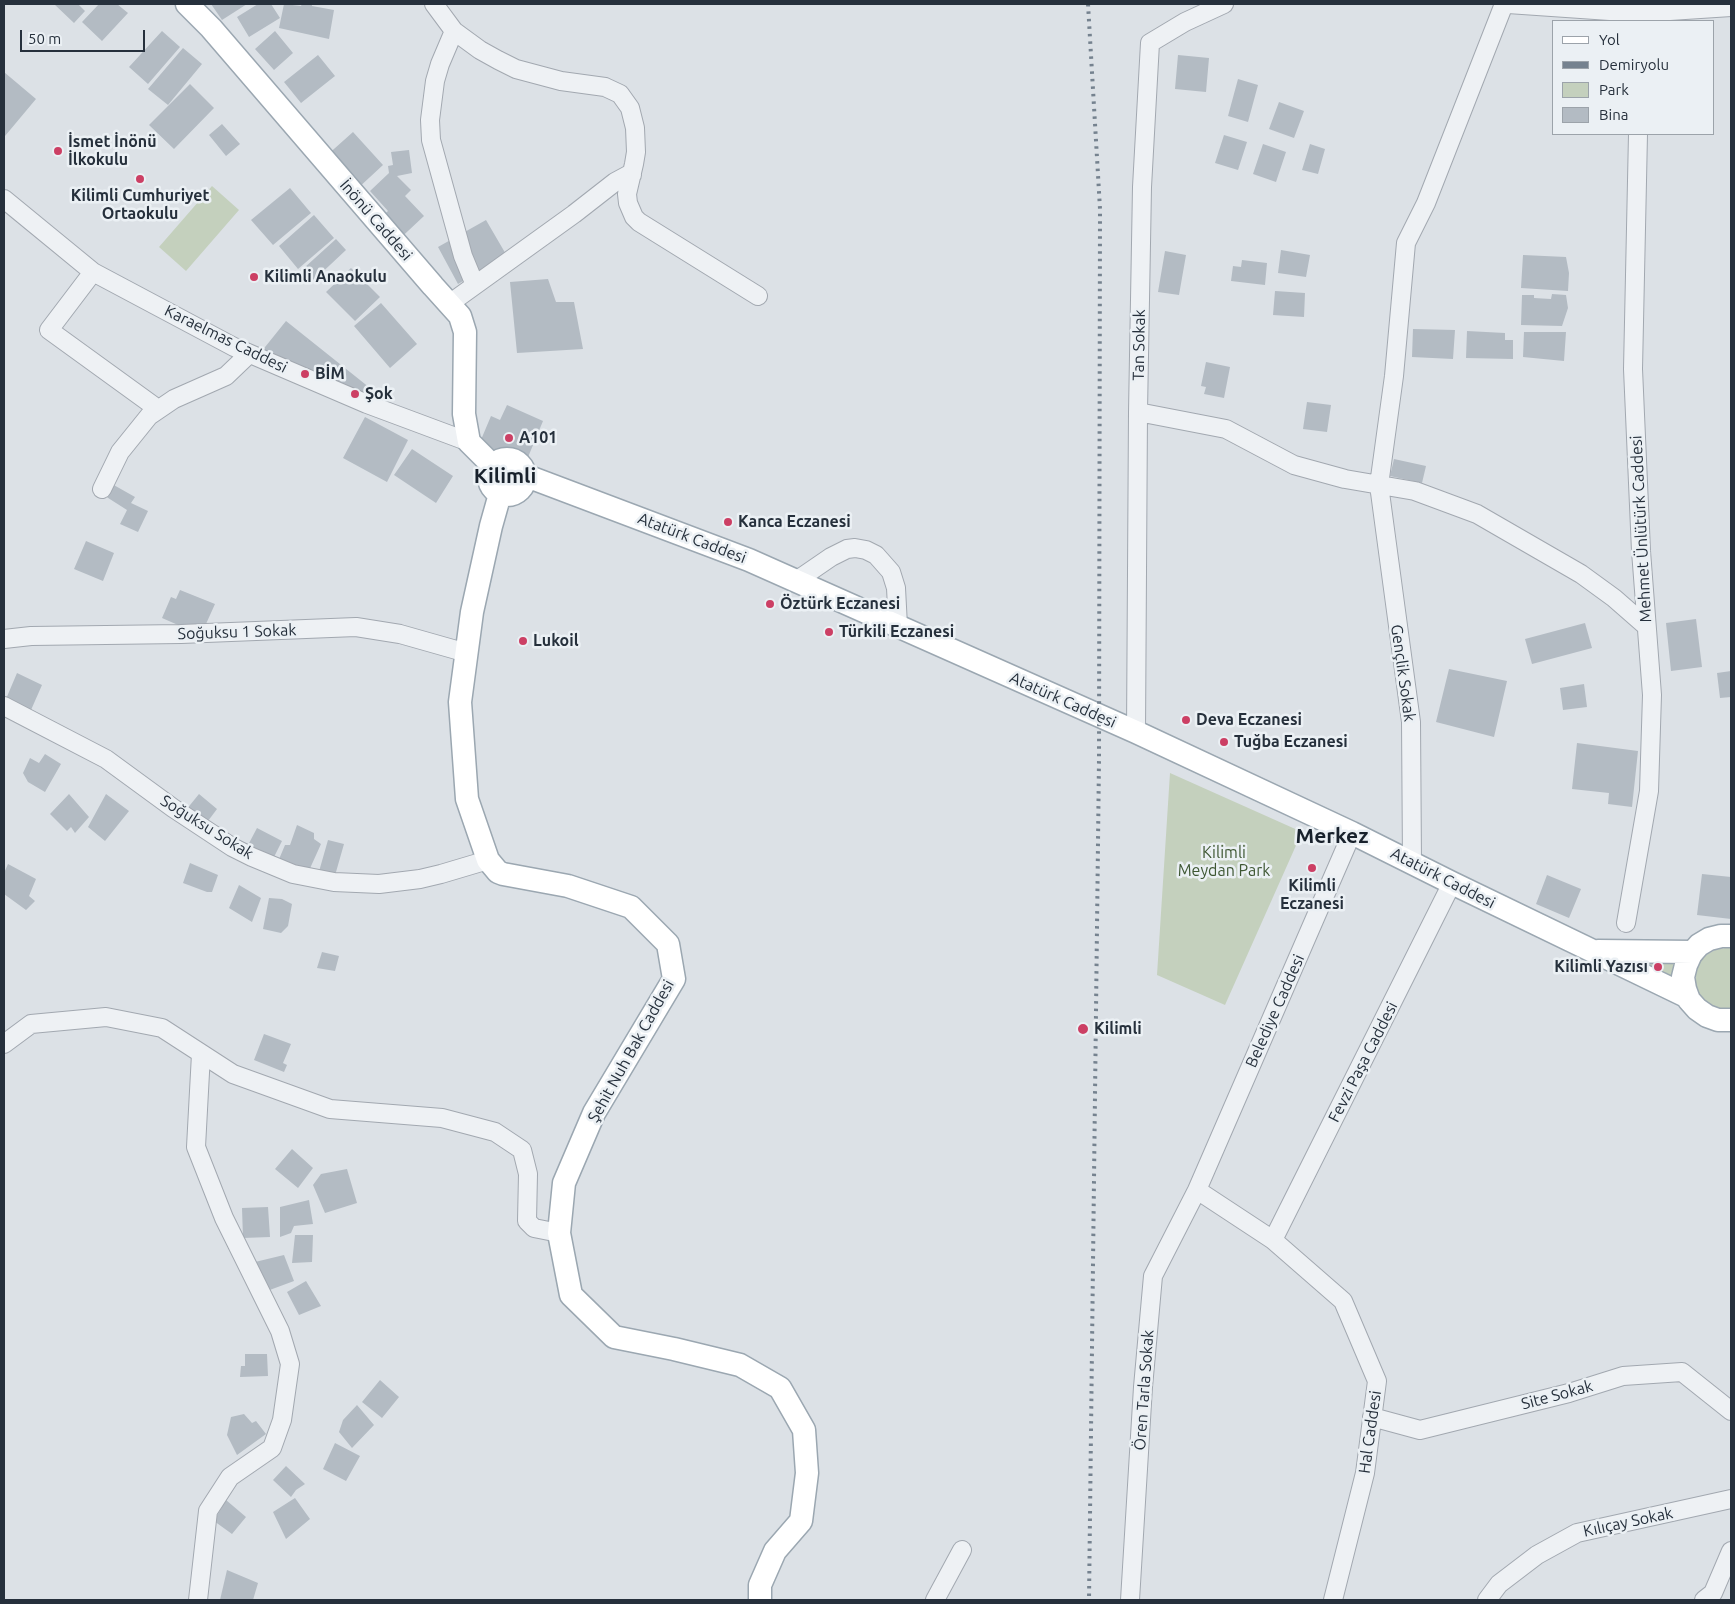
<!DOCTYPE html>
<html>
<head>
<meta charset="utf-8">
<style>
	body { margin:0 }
	#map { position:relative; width:1735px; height:1604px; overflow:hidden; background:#dce1e6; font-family:Ubuntu,sans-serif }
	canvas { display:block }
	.frame { position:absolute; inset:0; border:5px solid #26303c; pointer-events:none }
	.legend { position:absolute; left:1552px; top:20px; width:162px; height:115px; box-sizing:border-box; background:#ebf0f4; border:1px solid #9ca3aa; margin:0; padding:6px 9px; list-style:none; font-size:15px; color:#26303c }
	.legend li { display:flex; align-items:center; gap:10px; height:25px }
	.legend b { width:25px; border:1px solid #9ca3aa }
	.scale { position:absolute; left:20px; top:30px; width:125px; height:22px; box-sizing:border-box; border:2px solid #26303c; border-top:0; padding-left:6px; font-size:15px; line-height:18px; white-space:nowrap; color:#26303c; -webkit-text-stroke:4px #ebf0f4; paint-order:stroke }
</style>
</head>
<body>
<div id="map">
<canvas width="1735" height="1604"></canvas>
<div class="frame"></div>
<ul class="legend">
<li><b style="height:6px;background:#fff"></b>Yol</li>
<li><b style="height:6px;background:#75828f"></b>Demiryolu</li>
<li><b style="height:14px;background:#c4d0bd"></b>Park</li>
<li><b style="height:14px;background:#b3bbc3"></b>Bina</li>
</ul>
<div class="scale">50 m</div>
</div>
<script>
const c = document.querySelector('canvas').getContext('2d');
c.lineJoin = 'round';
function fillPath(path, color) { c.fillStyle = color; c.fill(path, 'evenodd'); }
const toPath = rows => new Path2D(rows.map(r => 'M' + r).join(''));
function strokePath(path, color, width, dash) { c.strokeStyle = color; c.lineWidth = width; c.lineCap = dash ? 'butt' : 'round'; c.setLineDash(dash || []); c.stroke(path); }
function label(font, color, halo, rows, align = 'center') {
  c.font = font + ' Ubuntu,sans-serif'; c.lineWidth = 5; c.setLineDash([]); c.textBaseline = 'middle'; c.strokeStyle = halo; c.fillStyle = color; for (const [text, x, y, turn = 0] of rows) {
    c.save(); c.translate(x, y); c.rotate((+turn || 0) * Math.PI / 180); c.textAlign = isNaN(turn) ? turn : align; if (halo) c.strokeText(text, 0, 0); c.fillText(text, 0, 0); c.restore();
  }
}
const green = toPath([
	[212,186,239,210,186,271,159,247],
	[1170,773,1302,832,1225,1005,1157,975],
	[1725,948,1731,948,1731,1009,1725,1010,1715,1007,1706,1002,1699,994,1696,984,1696,973,1699,963,1706,955,1715,950],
	[1599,952,1682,957,1678,989]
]);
const building = toPath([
	[54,4,78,4,85,11,74,23],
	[99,4,117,4,128,13,102,41,82,22],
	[211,4,247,4,222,20],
	[258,4,271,4,280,18,249,37,237,17],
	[284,4,301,6,302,4,312,4,312,6,334,10,329,39,279,28],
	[162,31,180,47,148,84,129,67],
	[275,31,293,53,274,70,255,49],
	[183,48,202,64,168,105,148,89],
	[318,55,335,76,301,103,284,82],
	[1178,55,1209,58,1206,92,1175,89],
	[4,72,36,99,5,136,4,134],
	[1238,79,1258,85,1248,122,1228,116],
	[190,84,214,108,174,149,149,125],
	[1279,102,1304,111,1294,138,1269,129],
	[222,124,240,144,226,156,209,135],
	[353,132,383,165,356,190,325,157],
	[1224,135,1247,142,1238,170,1215,163],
	[1263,144,1286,152,1276,182,1253,174],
	[1310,144,1325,149,1318,174,1302,170],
	[409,150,412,173,397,176,411,190,405,196,424,216,392,246,373,225,388,211,370,191,389,173,388,166,393,165,391,152],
	[290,188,311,213,273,245,251,220],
	[314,215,334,238,298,269,279,246],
	[486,220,507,256,458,284,438,247],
	[336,239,346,250,314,280,304,268],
	[1281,250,1310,255,1306,277,1278,273],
	[1165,251,1186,255,1179,295,1158,292],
	[1523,255,1566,257,1569,273,1568,291,1521,288],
	[1242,260,1267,263,1265,285,1231,281,1233,266,1241,267],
	[351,268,380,297,355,321,326,292],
	[548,279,556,302,574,302,583,349,517,353,510,282],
	[1275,291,1305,293,1304,317,1273,315],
	[1552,294,1566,295,1568,308,1562,326,1521,325,1522,295,1534,295,1534,298,1551,299],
	[381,303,417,344,390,368,354,326],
	[286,321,370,388,362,408,253,362],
	[1413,329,1455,330,1453,359,1412,357],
	[1467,331,1505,333,1505,340,1513,340,1513,359,1466,358],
	[1524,332,1566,332,1564,361,1523,357],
	[1206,362,1230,367,1224,398,1204,394,1206,387,1201,386],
	[1307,402,1331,405,1327,432,1303,429],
	[507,405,543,421,521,474,475,454,491,416,500,420],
	[365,417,408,440,387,482,343,458],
	[412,449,453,476,436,503,394,475],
	[1394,459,1426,466,1422,483,1390,476],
	[112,484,135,497,131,503,148,511,138,532,120,524,127,510,105,496],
	[86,541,114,553,103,581,74,569],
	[180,590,215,604,201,635,162,618,171,597,176,599],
	[1696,619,1702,667,1671,671,1666,623],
	[1585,623,1592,648,1532,664,1525,639],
	[1449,669,1507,681,1494,737,1436,722],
	[1731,671,1731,697,1720,698,1717,673],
	[17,673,42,685,31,710,6,699],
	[1584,684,1587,707,1563,710,1560,688],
	[1577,743,1638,751,1632,807,1608,804,1609,793,1572,789],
	[45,754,61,764,45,792,28,782,23,773,30,758,39,763],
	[69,794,89,817,75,833,71,827,67,831,50,814],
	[106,794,129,811,105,841,88,827],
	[199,794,217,809,205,825,186,810],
	[297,825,314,833,314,839,321,844,307,875,277,864,285,845,290,845],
	[257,828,282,841,272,861,247,847],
	[328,840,344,844,334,879,318,875],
	[190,863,218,875,212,892,207,892,183,883],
	[8,864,36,879,29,896,35,901,26,910,4,894,4,873],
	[1702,874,1731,877,1731,919,1697,915],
	[1547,875,1581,889,1569,918,1536,904],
	[239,885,261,898,252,922,229,908],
	[269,898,282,899,292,904,288,926,281,933,263,929],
	[322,952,339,956,335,971,317,968],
	[264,1034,291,1044,283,1063,287,1065,284,1072,254,1060],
	[292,1149,313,1168,298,1188,275,1169],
	[347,1169,357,1203,325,1213,313,1185,321,1174],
	[309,1200,313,1224,294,1226,291,1233,280,1237,280,1207],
	[268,1207,270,1237,243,1238,242,1208],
	[295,1235,313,1235,312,1262,292,1263],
	[284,1255,294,1281,267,1291,255,1262],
	[306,1281,321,1306,299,1315,287,1292],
	[245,1354,267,1354,268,1376,240,1377,241,1366,245,1366],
	[380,1380,399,1397,382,1418,362,1402],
	[357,1405,374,1425,352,1448,339,1432,343,1420],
	[244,1414,252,1423,256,1421,266,1434,237,1455,227,1435,231,1417],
	[335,1443,360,1456,346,1481,323,1469],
	[286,1466,305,1484,296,1490,291,1497,273,1480],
	[295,1498,310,1519,286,1539,273,1512],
	[226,1500,246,1517,232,1534,214,1521],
	[227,1570,258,1583,253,1600,220,1600]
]);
const minor = toPath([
	[434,4,454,31,480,50,498,60,516,69,561,81,605,87,620,94,630,108,635,128,636,152,634,164,627,194,628,203,634,217,639,222,758,296],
	[1508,4,1639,13,1731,7],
	[454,31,440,64,435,81,430,120,431,140,463,256,475,285],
	[4,199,93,272,234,347,367,404,469,442],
	[93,272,49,330,158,409],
	[449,304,574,214,615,182,628,175,632,175],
	[1138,412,1226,429,1294,465,1345,479,1415,491,1477,514,1581,574,1614,598,1646,626],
	[102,489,120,452,149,416,174,399,226,376,249,354],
	[796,581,831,557,847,549,855,548,866,550,876,555,891,572,896,588,898,626],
	[4,639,31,636,181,634,356,627,400,634,467,653],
	[4,706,106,759,173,808,232,847,252,857,293,874,334,882,379,884,420,879,441,874,488,860],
	[1136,732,1138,412,1142,187,1150,43,1185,22,1224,4],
	[1412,862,1411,722,1379,485,1394,376,1406,243,1426,203,1504,4],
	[1626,923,1649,791,1652,695,1641,551,1633,369,1638,134],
	[4,1044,31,1024,106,1017,162,1028,233,1074,330,1109,442,1118,495,1132,522,1150,528,1174,527,1221,534,1228,559,1233],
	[1197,1190,1273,1240,1343,1301,1377,1381,1365,1473,1333,1600],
	[1273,1240,1452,883],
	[1372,1417,1420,1430,1569,1393,1623,1376,1682,1372,1731,1411],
	[198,1600,208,1511,230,1477,272,1448,282,1420,290,1364,280,1331,224,1218,196,1147,201,1054],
	[935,1600,962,1550],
	[1130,1600,1143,1387,1153,1276,1197,1190,1352,833],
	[1487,1600,1499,1584,1537,1555,1577,1533,1731,1499],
	[1704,1600,1713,1593,1731,1551]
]);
const major = toPath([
	[187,4,211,28,433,286,460,316,465,332,464,414,469,442,493,466],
	'489 477a18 18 0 1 1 36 0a18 18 0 1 1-36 0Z',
	[524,475,749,560,1136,732,1352,833,1452,883,1688,997],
	[500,494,491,526,472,612,460,702,467,799,488,860,498,872,503,874,568,886,631,907,668,944,674,979,594,1113,564,1183,559,1233,571,1295,614,1337,674,1349,740,1365,780,1388,804,1430,807,1473,801,1521,775,1551,760,1585,760,1600],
	[1731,936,1721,936,1709,939,1699,945,1691,954,1686,965,1683,977,1685,989,1689,1000,1697,1009,1707,1016,1718,1020,1731,1020],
	[1598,951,1693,952]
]);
const rail = toPath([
	[1088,4,1100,209,1099,759,1089,1600]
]);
const markers = [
	[58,151,5,"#cc3f64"],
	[140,179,5,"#cc3f64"],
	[254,277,5,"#cc3f64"],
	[305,374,5,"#cc3f64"],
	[355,394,5,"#cc3f64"],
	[509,438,5,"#cc3f64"],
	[728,522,5,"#cc3f64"],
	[770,604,5,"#cc3f64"],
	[829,632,5,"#cc3f64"],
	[523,641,5,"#cc3f64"],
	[1186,720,5,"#cc3f64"],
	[1224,742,5,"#cc3f64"],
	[1312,868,5,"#cc3f64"],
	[1658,967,5,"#cc3f64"],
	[1083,1029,6,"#cc3f64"]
];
const poiNames = [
	["İsmet İnönü",68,142],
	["İlkokulu",68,160],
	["Kilimli Cumhuriyet",140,196,"center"],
	["Ortaokulu",140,214,"center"],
	["Kilimli Anaokulu",264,277],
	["BİM",315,374],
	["Şok",365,394],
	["A101",519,438],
	["Kanca Eczanesi",738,522],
	["Öztürk Eczanesi",780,604],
	["Türkili Eczanesi",839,632],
	["Lukoil",533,641],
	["Deva Eczanesi",1196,720],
	["Tuğba Eczanesi",1234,742],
	["Kilimli",1312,886,"center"],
	["Eczanesi",1312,904,"center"],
	["Kilimli Yazısı",1648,967,"right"],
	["Kilimli",1094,1029]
];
const streetNames = [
	["İnönü Caddesi",376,220,49],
	["Karaelmas Caddesi",226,339,26],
	["Tan Sokak",1139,345,-89],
	["Mehmet Ünlütürk Caddesi",1641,529,-93],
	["Atatürk Caddesi",692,538,21],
	["Soğuksu 1 Sokak",237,632,-2],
	["Gençlik Sokak",1403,673,82],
	["Atatürk Caddesi",1063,700,24],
	["Soğuksu Sokak",207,827,32],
	["Atatürk Caddesi",1443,878,27],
	["Belediye Caddesi",1275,1011,-66],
	["Şehit Nuh Bak Caddesi",631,1051,-61],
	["Fevzi Paşa Caddesi",1363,1062,-63],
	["Ören Tarla Sokak",1144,1390,-86],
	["Site Sokak",1557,1395,-15],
	["Hal Caddesi",1370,1432,-82],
	["Kılıçay Sokak",1628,1522,-12]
];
const parkNames = [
	["Kilimli",1224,853],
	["Meydan Park",1224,871]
];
const districtNames = [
	["Kilimli",505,476],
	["Merkez",1332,836]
];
fillPath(green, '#c4d0bd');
fillPath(building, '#b3bbc3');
strokePath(minor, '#a2a8b0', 20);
strokePath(major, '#9ba7b1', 25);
strokePath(minor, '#eef1f4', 18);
strokePath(major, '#fff', 22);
strokePath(rail, '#75828f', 4, [2.5, 5]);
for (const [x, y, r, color] of markers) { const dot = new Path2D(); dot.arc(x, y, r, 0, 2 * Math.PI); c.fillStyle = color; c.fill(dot); strokePath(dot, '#ebf0f4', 2); }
label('bold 16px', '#26303c', '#ebf0f4', poiNames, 'left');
label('16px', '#26303c', '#ebf0f4', streetNames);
label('16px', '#3e5733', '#ebf0f4', parkNames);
label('bold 21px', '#18212c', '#ebf0f4', districtNames);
</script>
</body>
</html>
